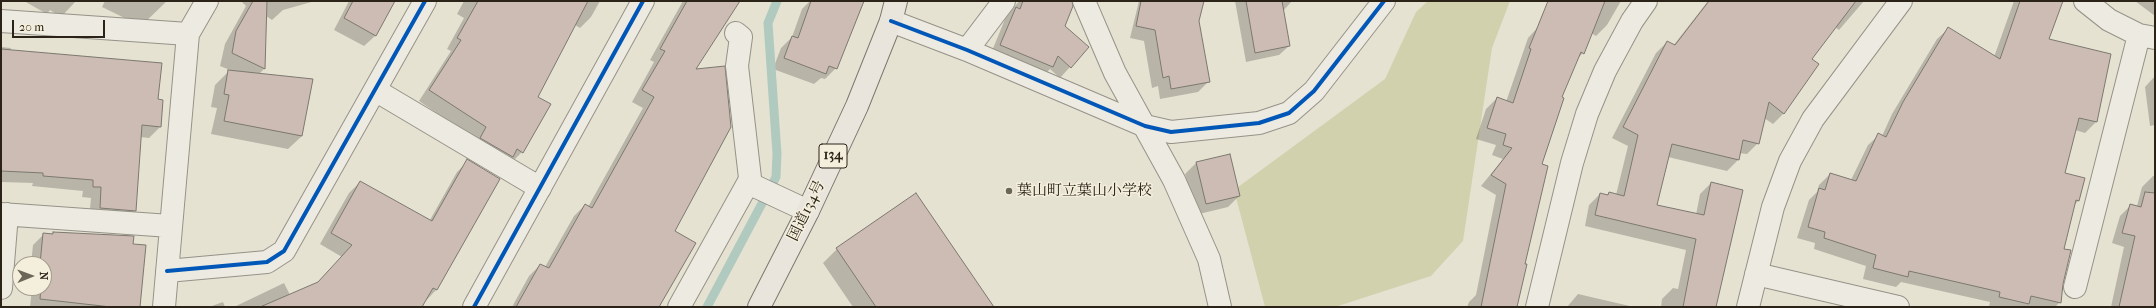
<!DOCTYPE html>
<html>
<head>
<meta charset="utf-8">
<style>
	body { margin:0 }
	#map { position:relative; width:2156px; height:308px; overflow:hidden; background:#e6e2d2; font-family:"IM FELL French Canon",serif }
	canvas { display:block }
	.frame { position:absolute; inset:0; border:2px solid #2b2318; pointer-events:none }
	.north { position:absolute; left:12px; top:256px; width:40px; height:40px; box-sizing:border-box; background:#f4efdd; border:1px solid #a49d8e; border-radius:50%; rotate:89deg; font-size:11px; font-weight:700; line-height:16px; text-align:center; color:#2b2318 }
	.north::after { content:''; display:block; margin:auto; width:14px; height:18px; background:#6c6659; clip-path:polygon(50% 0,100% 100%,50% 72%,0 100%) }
	.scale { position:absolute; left:12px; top:20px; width:93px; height:18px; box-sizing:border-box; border:2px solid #2b2318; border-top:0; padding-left:5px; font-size:12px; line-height:14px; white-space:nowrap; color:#2b2318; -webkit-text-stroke:3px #f4efdd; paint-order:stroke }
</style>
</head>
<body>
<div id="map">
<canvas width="2156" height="308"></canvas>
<div class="frame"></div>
<div class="north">N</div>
<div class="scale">20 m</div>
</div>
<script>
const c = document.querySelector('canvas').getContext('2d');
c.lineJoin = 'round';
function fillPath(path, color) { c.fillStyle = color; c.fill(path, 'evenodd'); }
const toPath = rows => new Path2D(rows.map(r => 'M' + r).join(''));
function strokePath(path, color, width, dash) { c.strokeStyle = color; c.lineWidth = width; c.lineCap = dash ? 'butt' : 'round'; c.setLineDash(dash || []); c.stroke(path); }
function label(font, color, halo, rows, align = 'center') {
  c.font = font + ' "IM FELL French Canon","Noto Serif JP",serif'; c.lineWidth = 3; c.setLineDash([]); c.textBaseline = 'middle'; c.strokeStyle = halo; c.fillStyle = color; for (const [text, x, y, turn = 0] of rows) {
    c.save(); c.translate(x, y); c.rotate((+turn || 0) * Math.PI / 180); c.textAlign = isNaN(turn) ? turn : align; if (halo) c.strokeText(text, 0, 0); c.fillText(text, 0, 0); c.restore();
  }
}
const green = toPath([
	[1428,1,1510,1,1492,48,1463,241,1431,276,1335,307,1265,307,1234,190,1385,79,1416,12]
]);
const shadow = toPath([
	[24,1,76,1,61,17,50,10,47,14],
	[105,1,167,1,141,26,102,7],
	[241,1,315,1,283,10,272,20,266,16,264,69,259,74,302,136,288,149,211,134,217,108,211,107,215,85,230,70,220,66,225,44,246,6],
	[349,1,385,1,392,5,375,36,364,46,334,30],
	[464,1,600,1,591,17,580,28,575,25,537,97,522,152,511,163,419,101,451,51,447,49,464,18,457,14],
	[683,1,739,1,694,70,673,231,658,307,512,307,529,276,540,265,545,267,574,216,585,205,588,207,643,108,632,102,654,62,650,60],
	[810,1,864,1,836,68,825,79,821,78,814,84,773,69,781,48,792,37,802,9],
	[1019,1,1043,1,1064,26,1088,47,1060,78,1050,69,1042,77,990,56,1005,19],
	[1139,1,1203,1,1198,21,1209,81,1198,92,1160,99,1158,86,1152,88,1144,41,1130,38],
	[1235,1,1292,1,1283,11,1289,46,1279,55,1246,62],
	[1562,1,1621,1,1607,25,1596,36,1591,33,1583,53,1576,60,1561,98,1541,165,1516,307,1467,307,1469,302,1476,295,1496,195,1481,186,1503,159,1492,155,1496,145,1476,139,1486,109,1497,98,1506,102,1528,38],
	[1708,1,1864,1,1839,30,1835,27,1810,59,1784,113,1773,124,1764,118,1758,143,1747,154,1739,153,1738,160,1727,171,1668,157,1656,206,1696,215,1700,194,1711,183,1715,307,1661,307,1662,299,1673,288,1678,289,1686,250,1585,226,1589,205,1600,194,1616,195,1628,146,1612,138,1656,53,1667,42,1673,46],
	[2014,1,2050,1,2048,40,2096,122,2085,133,2075,130,2064,174,2084,178,2078,201,2073,206,2063,250,2060,302,2055,307,1989,307,1990,302,1901,282,1896,287,1863,279,1866,266,1814,249,1815,243,1797,238,1809,200,1817,192,1819,185,1830,174,1851,180,1868,145,1879,135,1882,136,1892,114,1937,39,1948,29,1994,57],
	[2135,1,2155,1,2155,16],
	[1,47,11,48,10,51,157,100,160,127,149,138,140,137,135,211,124,222,89,219,91,198,82,197,83,191,32,186,33,183,1,182],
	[2155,76,2155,125,2150,126,2145,87],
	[1229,155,1239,196,1228,207,1195,215,1185,174,1196,163],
	[468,161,499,179,436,290,420,307,381,307,457,172],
	[2153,176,2155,176,2155,307,2111,307,2124,247,2112,243,2120,216,2131,205,2137,206,2142,187],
	[360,182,420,216,336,307,234,307,284,283,290,295,317,283,342,257,320,244,349,193],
	[54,233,132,245,140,307,30,307,32,288,44,288,44,264,31,264,33,245,44,234,52,235],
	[837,249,992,307,853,307,823,263],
	[1578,294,1634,307,1567,307],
	[223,302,225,307,209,307]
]);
const stream = toPath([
	[707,307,776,177,777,154,768,23,777,1]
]);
const building = toPath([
	[253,1,267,1,265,69,232,53,236,31,253,1],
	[353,1,395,1,376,36,344,18,353,1],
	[478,1,588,1,538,97,551,104,523,153,517,149,513,157,480,138,486,127,429,90,461,40,457,38,478,1],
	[687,1,740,1,696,69,725,66,731,127,675,231,696,243,659,307,516,307,540,264,549,268,585,204,592,208,654,97,642,90,665,51,660,49,687,1],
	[811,1,864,1,837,69,829,66,826,74,784,58,792,36,798,38,811,1],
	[1023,1,1072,1,1073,6,1065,26,1089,47,1071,68,1058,56,1053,67,1000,45,1016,7,1020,9,1023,1],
	[1141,1,1204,1,1199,21,1210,82,1171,89,1169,76,1163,78,1155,30,1136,26,1141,1],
	[1246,1,1282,1,1290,46,1255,53,1246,1],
	[1548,1,1605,1,1584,54,1581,52,1562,97,1564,98,1542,164,1548,166,1525,264,1527,264,1517,307,1481,307,1506,184,1491,175,1512,148,1503,145,1506,134,1487,128,1497,97,1513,103,1531,49,1529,48,1548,1],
	[1709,1,1856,1,1812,59,1819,64,1784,114,1769,102,1759,144,1743,140,1739,160,1672,144,1657,205,1704,215,1711,182,1743,190,1716,307,1683,307,1696,239,1595,215,1600,193,1608,195,1609,192,1624,196,1638,135,1623,127,1667,41,1675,45,1709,1],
	[2020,1,2063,1,2049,39,2111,54,2097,122,2079,118,2065,173,2085,178,2079,201,2076,200,2064,249,2071,250,2063,284,2061,303,2031,296,2029,304,1999,297,2000,292,1909,271,1908,277,1873,268,1876,255,1824,238,1825,232,1808,227,1819,188,1825,190,1830,173,1856,181,1878,133,1886,137,1903,102,1948,27,2000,59,2020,1],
	[1,49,162,63,158,99,163,100,161,127,142,125,136,211,100,208,101,187,93,187,93,180,43,176,43,173,1,171,1,49],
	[228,70,313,79,302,136,224,121,229,95,224,94,228,70],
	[1230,154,1240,196,1206,204,1196,162,1230,154],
	[467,159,500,179,437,290,433,288,422,307,260,307,318,282,352,245,331,233,360,181,432,221,467,159],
	[2145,192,2155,193,2155,307,2119,307,2135,236,2122,233,2130,204,2141,207,2145,192],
	[916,193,994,307,876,307,836,248,916,193],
	[53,232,134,236,133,244,146,245,140,307,111,307,40,299,41,288,44,288,44,264,40,264,43,233,53,234,53,232]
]);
const minor = toPath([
	[1084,1,1115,73,1174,180,1209,259,1220,307],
	[2085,1,2109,20,2139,35,2155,38],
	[1,21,188,34],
	[891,21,967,50,1145,126,1171,132,1259,123,1289,113,1314,91,1384,1],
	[736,33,741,37,737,66,750,178,748,183],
	[967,50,1004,1],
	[375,90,540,188],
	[1,214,170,226],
	[167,271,267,262,284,251,425,1],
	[1756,274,1898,307],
	[2075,287,2139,35],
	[1,288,7,214],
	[164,307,188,34,207,1],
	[679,307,748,183,808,211],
	[1537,307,1572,163,1587,114,1605,71,1632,21,1646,1],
	[1748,307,1773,207,1790,161,1813,119,1901,1]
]);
const tertiary = toPath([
	[474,307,643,1]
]);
const trunk = toPath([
	[759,307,808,211,857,106,891,21,896,1]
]);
const cycleway = toPath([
	[891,21,967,50,1145,126,1171,132,1259,123,1289,113,1314,91,1384,1],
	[167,271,267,262,284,251,425,1],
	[474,307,643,1]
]);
const markers = [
	[1009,191,4,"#6c6659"]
];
const shields = [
	[833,156,28]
];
const shieldNames = [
	["134",833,156]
];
const poiNames = [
	["葉山町立葉山小学校",1017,191]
];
const streetNames = [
	["国道134号",807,211,-64]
];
fillPath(green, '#d2d1ae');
fillPath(shadow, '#0003');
strokePath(stream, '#b0cac0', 9);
fillPath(building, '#ccbcb4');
strokePath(building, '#7c786f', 1);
strokePath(minor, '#969288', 24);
strokePath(tertiary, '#969288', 24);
strokePath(trunk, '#7c786f', 24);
strokePath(minor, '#eceae1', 22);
strokePath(tertiary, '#eceae1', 22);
strokePath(trunk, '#e9e5dc', 22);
strokePath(cycleway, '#0057b8', 4);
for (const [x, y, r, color] of markers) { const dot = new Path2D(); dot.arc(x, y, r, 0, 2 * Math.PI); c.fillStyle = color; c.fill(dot); strokePath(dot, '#f4efdd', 1.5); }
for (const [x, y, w] of shields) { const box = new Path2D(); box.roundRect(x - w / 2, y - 12, w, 24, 3); c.fillStyle = '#f4efdd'; c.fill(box); strokePath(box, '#2b2318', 1); }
label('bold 14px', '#2b2318', null, shieldNames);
label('15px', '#2b2318', '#f4efdd', poiNames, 'left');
label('15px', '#2b2318', '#f4efdd', streetNames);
</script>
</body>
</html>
